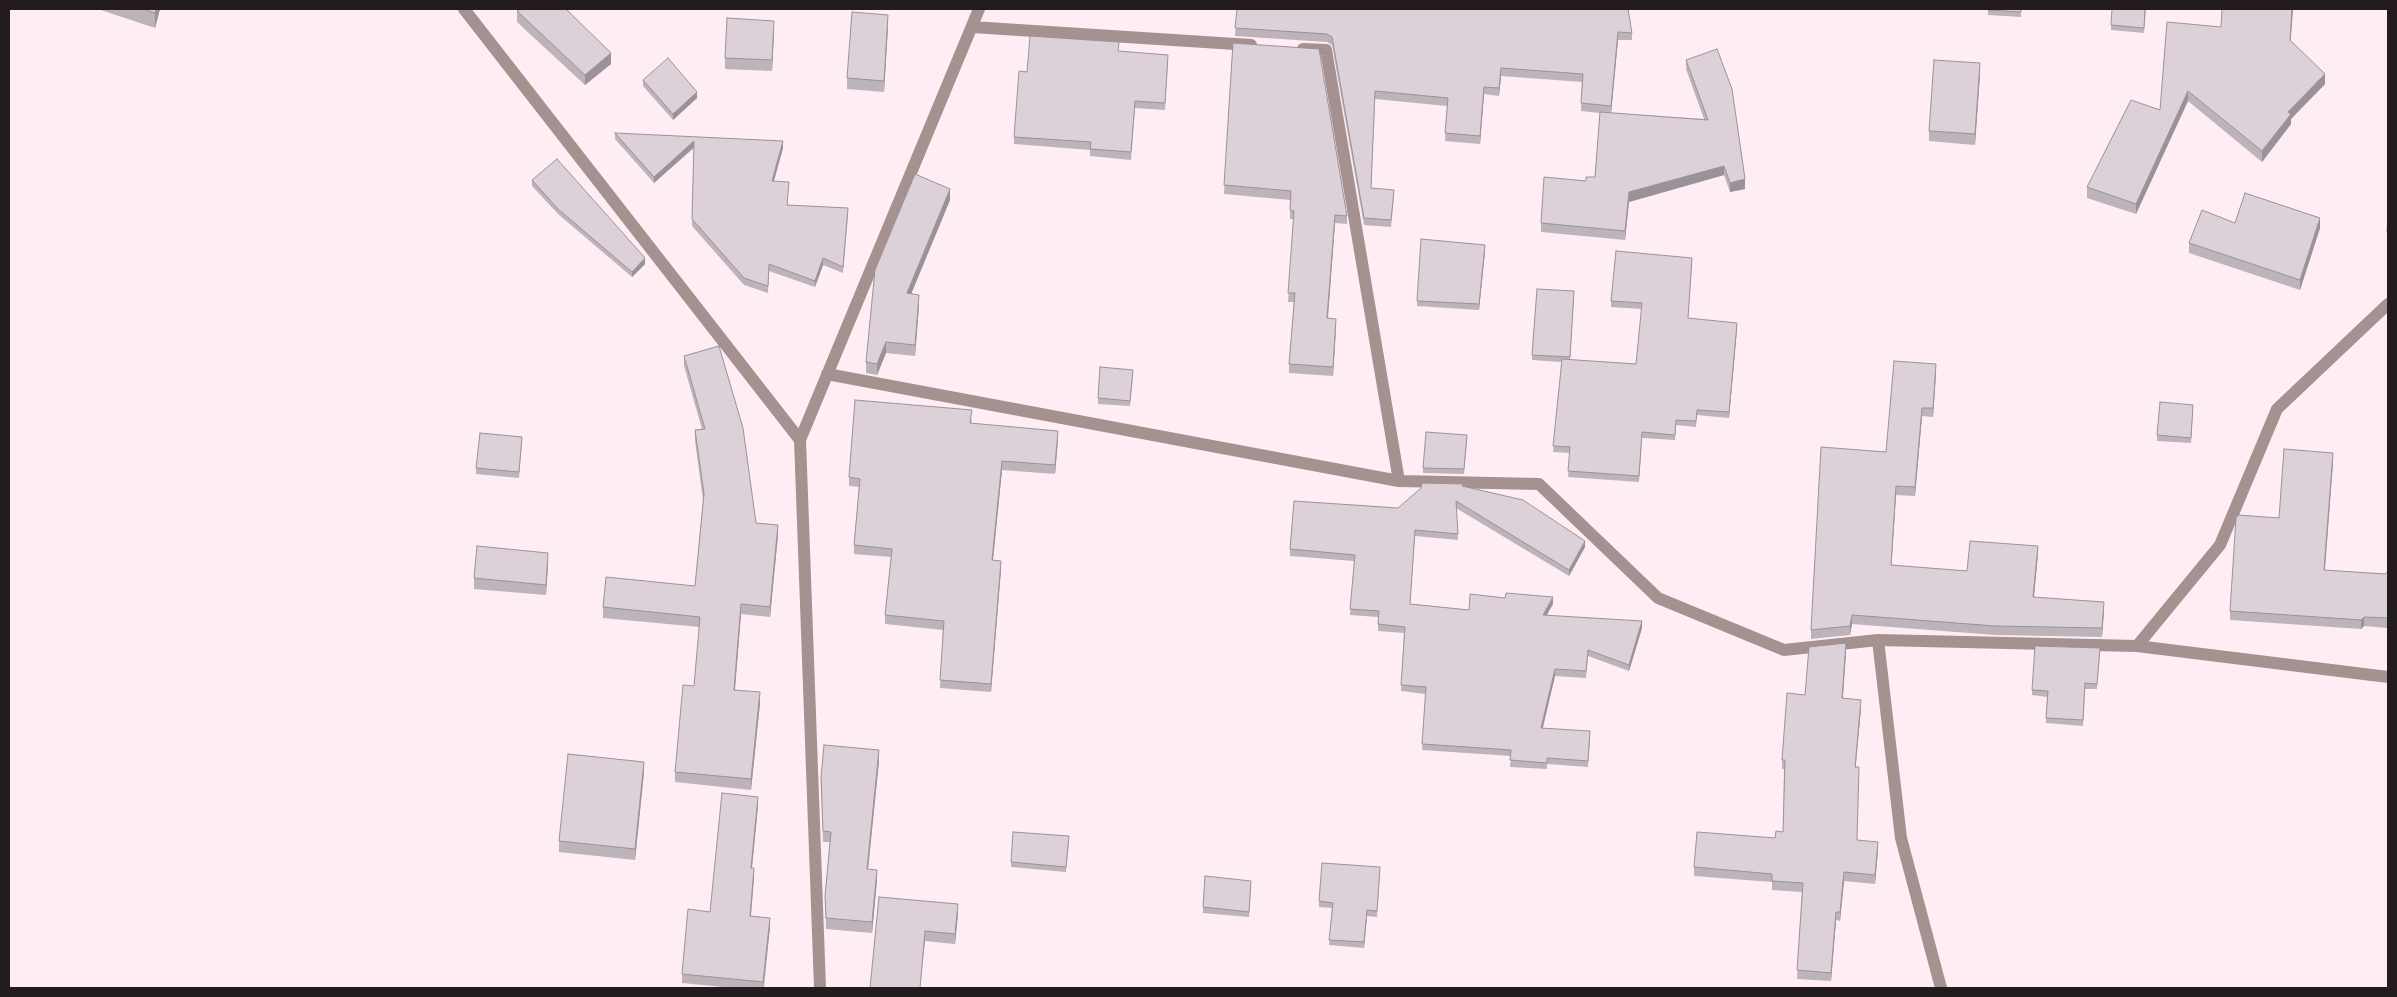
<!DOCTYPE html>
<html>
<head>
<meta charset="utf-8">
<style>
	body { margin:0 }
	#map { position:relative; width:2397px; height:997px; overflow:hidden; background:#feeef3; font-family:Mulish,sans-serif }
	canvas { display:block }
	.frame { position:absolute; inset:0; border:10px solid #221c1e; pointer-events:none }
</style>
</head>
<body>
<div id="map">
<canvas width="2397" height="997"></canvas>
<div class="frame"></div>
</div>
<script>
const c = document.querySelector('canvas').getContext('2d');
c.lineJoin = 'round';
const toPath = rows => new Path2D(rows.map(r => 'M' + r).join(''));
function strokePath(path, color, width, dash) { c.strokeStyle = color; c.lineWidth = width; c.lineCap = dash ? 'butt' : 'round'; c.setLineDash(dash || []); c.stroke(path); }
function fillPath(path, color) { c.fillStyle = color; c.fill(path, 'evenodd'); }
const street = toPath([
	[464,9,800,440,820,988],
	[972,27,1251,45],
	[1303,49,1326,50,1399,481,1539,484,1658,598,1784,650,1878,640,1901,838,1941,988],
	[827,374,1399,481],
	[800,440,979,9],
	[1878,640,2137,646,2220,545,2277,409,2388,304],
	[2137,646,2388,677]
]);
const wall = toPath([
	[98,9,160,9,155,28],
	[1237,9,1632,33,1632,40,1618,40,1611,113,1704,119,1686,69,1686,60,1745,189,1730,192,1724,175,1629,202,1625,240,1541,232,1541,223,1586,181,1595,177,1600,113,1581,111,1582,82,1501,76,1499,96,1484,94,1480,144,1445,141,1447,106,1375,99,1371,188,1394,197,1391,227,1364,225,1332,45,1327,42,1235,36],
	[1988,9,2021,9,2021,17,1988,15],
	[2146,9,2144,33,2111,30,2111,25],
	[2293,9,2290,41,2325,84,2291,119,2291,124,2262,162,2188,101,2136,214,2087,198,2087,187,2160,110],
	[517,11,611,64,585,85,517,22],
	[888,26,884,92,847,89,847,78],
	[774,32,772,71,725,69,725,58],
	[1233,43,1347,216,1347,224,1335,223,1328,318,1336,327,1333,376,1289,373,1289,364,1294,302,1288,302,1294,219,1290,219,1290,200,1224,194],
	[1119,51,1168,62,1165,110,1135,108,1131,160,1090,156,1090,150,1014,144,1014,137,1027,72],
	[1980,74,1975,145,1929,141,1929,131],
	[643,80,697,98,673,120,643,86],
	[615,133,783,148,774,181,788,205,848,215,843,273,823,265,815,287,769,271,768,293,744,285,692,226,694,148,654,183,615,139],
	[532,180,645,264,632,277,558,214,532,186],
	[950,200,911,294,919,305,915,356,886,353,877,375,866,373,866,362],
	[2235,223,2320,228,2300,290,2189,253,2189,243],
	[1485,251,1479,310,1417,306,1417,301],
	[1692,264,1688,318,1737,328,1729,418,1697,415,1696,427,1676,425,1675,440,1642,438,1639,482,1568,477,1570,453,1553,452,1562,362,1532,360,1532,355,1574,297,1570,360,1636,364,1642,309,1611,307,1611,301],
	[684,356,756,523,778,535,770,617,741,614,735,690,760,703,751,790,675,782,675,772,694,686,700,627,603,618,603,607,695,586,703,500,695,441,695,430,702,429,684,366],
	[1936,373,1933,417,1922,416,1915,496,1896,495,1891,565,1967,571,2038,554,2034,597,2104,611,2102,637,1995,635,1852,624,1850,635,1811,639,1811,630,1886,452],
	[1133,375,1130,406,1098,404,1098,398],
	[2193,410,2191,443,2157,441,2157,435],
	[972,419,971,424,1058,439,1055,474,1002,470,993,560,1001,569,991,692,940,688,943,630,885,624,885,615,891,557,854,554,854,545,859,487,849,486,849,477],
	[1467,441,1464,474,1423,473,1423,468],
	[522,442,519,478,476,474,476,468],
	[2333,462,2325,570,2385,574,2388,571,2388,628,2364,626,2361,629,2230,620,2230,611,2279,518],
	[1462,486,1585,547,1569,576,1456,508,1458,540,1415,536,1410,604,1469,610,1553,604,1547,615,1642,628,1629,671,1588,656,1586,678,1555,676,1543,728,1590,738,1588,767,1547,764,1547,769,1510,767,1511,756,1422,750,1426,694,1401,691,1404,633,1378,631,1378,617,1350,615,1354,561,1290,556,1290,549,1398,508],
	[548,564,546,595,474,589,474,578],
	[1846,652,1843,698,1861,708,1855,767,1857,840,1878,850,1875,884,1844,881,1840,921,1836,920,1831,981,1797,979,1802,892,1772,890,1772,882,1694,876,1694,867,1775,838,1783,832,1784,769,1782,769,1782,760,1805,695],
	[2100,653,2097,689,2085,689,2083,726,2046,723,2047,697,2032,695,2032,690],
	[879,761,868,869,877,880,872,933,826,929,825,896,830,842,823,842,821,777],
	[644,772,635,860,559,852,559,841],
	[758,806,752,868,754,877,751,916,770,927,764,988,733,988,682,983,682,974],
	[1069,842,1066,872,1011,867,1011,862],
	[1380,873,1377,917,1367,916,1364,948,1329,945,1332,908,1319,907,1319,901],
	[1251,886,1249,917,1203,913,1203,907],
	[879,897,958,914,955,944,925,941]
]);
const shadedWall = toPath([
	[156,9,160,9,155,28,155,13],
	[2292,9,2293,9,2290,51,2290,40],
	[888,15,888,26,884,92,884,81],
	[774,21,774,32,772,71,772,60],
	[1618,32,1618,40,1611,114,1611,106],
	[611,53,611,64,585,85,585,75],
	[1980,63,1980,74,1975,145,1975,134],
	[1501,68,1501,76,1499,96,1499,88],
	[2325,74,2325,84,2291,119,2291,124,2262,162,2262,151,2288,112],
	[1484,87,1484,94,1480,144,1480,136],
	[2188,91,2188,101,2136,214,2136,204],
	[697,92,697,98,673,120,673,114],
	[694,141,694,147,654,183,654,177],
	[783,141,783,148,772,187,772,181],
	[1724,166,1724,175,1629,202,1625,240,1625,231,1629,192],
	[1745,179,1745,189,1730,192,1730,183],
	[950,189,950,200,907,304,907,293],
	[1335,215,1335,223,1327,327,1327,318],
	[2320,218,2320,228,2300,290,2300,280],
	[1485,245,1485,251,1479,310,1479,304],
	[645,258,645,264,632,277,632,272],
	[823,258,823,265,815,287,815,281],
	[919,295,919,305,915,356,915,345],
	[1336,319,1336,327,1333,376,1333,367],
	[1737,323,1737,328,1729,418,1729,412],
	[886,342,886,353,877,375,877,364],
	[1936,364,1936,373,1933,417,1933,408],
	[1922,408,1922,416,1915,496,1915,487],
	[1058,431,1058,439,1055,474,1055,465],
	[2333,453,2333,462,2324,579,2324,570],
	[1002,461,1002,470,992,569,992,560],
	[1896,486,1896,495,1891,573,1891,565],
	[778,525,778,535,770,617,770,607],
	[1585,541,1585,547,1569,576,1569,570],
	[2038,546,2038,554,2033,606,2033,597],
	[548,553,548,564,546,595,546,585],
	[1001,561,1001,569,991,692,991,684],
	[1553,597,1553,604,1543,621,1543,615],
	[2104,602,2104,611,2102,637,2102,628],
	[741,604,741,614,734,700,734,690],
	[1852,615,1852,624,1850,635,1850,626],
	[2364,617,2364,626,2361,629,2361,620],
	[1642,621,1642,628,1629,671,1629,665],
	[1846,643,1846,652,1842,707,1842,698],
	[1555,669,1555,676,1541,734,1541,728],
	[760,692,760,703,751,790,751,779],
	[1861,700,1861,708,1855,775,1855,767],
	[879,750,879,761,867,879,867,869],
	[644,762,644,772,635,860,635,849],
	[758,797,758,806,751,877,751,868],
	[1878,842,1878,850,1875,884,1875,875],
	[754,868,754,877,750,925,750,916],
	[877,870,877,880,872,933,872,922],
	[1844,872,1844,881,1840,921,1840,912],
	[958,904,958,914,955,944,955,934],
	[1367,910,1367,916,1364,948,1364,942],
	[1836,912,1836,920,1831,981,1831,973],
	[770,918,770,927,763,988,763,982],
	[925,931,925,941,920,988]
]);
const building = toPath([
	[143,9,156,9,155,13,143,9],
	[521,9,566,9,611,53,585,75,517,11,521,9],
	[1237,9,1628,9,1632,33,1618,32,1611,106,1581,103,1583,74,1501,68,1499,88,1484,87,1480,136,1445,133,1448,98,1375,91,1371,188,1394,190,1391,220,1364,218,1332,37,1327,34,1235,28,1237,9],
	[1988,9,2021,9,2021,12,1988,10,1988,9],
	[2112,9,2145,9,2144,28,2111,25,2112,9],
	[2222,9,2292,9,2290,40,2325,74,2288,112,2291,114,2262,151,2188,91,2136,204,2087,187,2131,100,2160,110,2167,22,2221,27,2222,9],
	[852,12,888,15,884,81,847,78,852,12],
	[727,18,774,21,772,60,725,58,727,18],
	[1030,36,1119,42,1118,51,1168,55,1165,103,1135,101,1131,152,1090,149,1091,142,1014,137,1019,71,1027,72,1030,36],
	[1233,43,1319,49,1347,216,1335,215,1327,318,1336,319,1333,367,1289,364,1295,293,1288,293,1294,211,1290,210,1291,191,1224,185,1233,43],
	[1717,49,1732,89,1745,179,1730,183,1724,166,1629,192,1625,231,1541,223,1544,177,1586,181,1586,177,1595,177,1600,112,1708,120,1686,60,1717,49],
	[668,58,697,92,673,114,643,80,668,58],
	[1934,60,1980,63,1975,134,1929,131,1934,60],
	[615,133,783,141,772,181,789,182,787,205,848,208,843,267,823,258,815,281,769,264,768,286,744,278,692,219,694,141,654,177,615,133],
	[557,159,645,258,632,272,558,209,532,180,557,159],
	[915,174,950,189,907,293,919,295,915,345,886,342,877,364,866,362,875,270,915,174],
	[2245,193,2320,218,2300,280,2189,243,2202,210,2235,223,2245,193],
	[2388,214,2388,232,2387,232,2388,214],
	[1421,239,1485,245,1479,304,1417,301,1421,239],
	[1616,251,1692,258,1688,318,1737,323,1729,412,1697,410,1696,421,1676,420,1675,435,1642,432,1639,476,1568,471,1570,447,1553,446,1562,359,1636,364,1642,303,1611,301,1616,251],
	[1537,289,1574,291,1570,357,1532,355,1537,289],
	[719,346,743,428,756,523,778,525,770,607,741,604,734,690,760,692,751,779,675,772,683,685,694,686,700,617,603,607,606,577,695,586,704,494,695,430,705,429,684,356,719,346],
	[1894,361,1936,364,1933,408,1922,408,1915,487,1896,486,1891,565,1967,571,1970,541,2038,546,2033,597,2104,602,2102,628,1995,626,1852,615,1850,626,1811,630,1821,447,1886,452,1894,361],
	[1100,367,1133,370,1130,401,1098,398,1100,367],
	[855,400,972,410,970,423,1058,431,1055,465,1002,461,992,560,1001,561,991,684,940,680,944,621,885,615,892,549,854,545,860,479,849,477,855,400],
	[2160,402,2193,405,2191,438,2157,435,2160,402],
	[1426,432,1467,435,1464,469,1423,468,1426,432],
	[480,433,522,437,519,472,476,468,480,433],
	[2284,449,2333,453,2324,570,2385,574,2388,571,2388,618,2364,617,2361,620,2230,611,2236,518,2238,515,2279,518,2284,449],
	[1422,483,1463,484,1462,486,1523,500,1585,541,1569,570,1456,501,1458,534,1415,530,1410,604,1469,610,1470,594,1505,598,1506,593,1553,597,1543,615,1642,621,1629,665,1588,650,1586,671,1555,669,1541,728,1590,731,1588,761,1547,758,1547,763,1510,760,1511,750,1422,744,1426,687,1401,685,1405,627,1378,624,1379,611,1350,609,1355,555,1290,549,1294,501,1398,508,1421,488,1422,483],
	[477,546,548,553,546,585,474,578,477,546],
	[1846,643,1842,698,1861,700,1855,767,1859,767,1857,840,1878,842,1875,875,1844,872,1840,912,1836,912,1831,973,1797,970,1803,883,1772,881,1772,874,1694,867,1697,832,1775,838,1776,831,1783,832,1785,760,1782,760,1787,693,1805,695,1809,647,1846,643],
	[2035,646,2100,648,2097,684,2085,683,2083,720,2046,718,2048,691,2032,690,2035,646],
	[824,745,879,750,867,869,877,870,872,922,826,918,825,896,831,832,823,831,821,777,824,745],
	[568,754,644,762,635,849,559,841,568,754],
	[722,793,758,797,751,868,754,868,750,916,770,918,763,982,682,974,688,909,710,912,722,793],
	[1013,832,1069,836,1066,867,1011,862,1013,832],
	[1322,863,1380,867,1377,911,1367,910,1364,942,1329,940,1333,903,1319,901,1322,863],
	[1205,876,1251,881,1249,912,1203,907,1205,876],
	[879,897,958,904,955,934,925,931,920,988,870,988,879,897]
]);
strokePath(street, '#a59190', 12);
fillPath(wall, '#bdb3bb');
fillPath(shadedWall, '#9a9298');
fillPath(building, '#dcd0d9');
strokePath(building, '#9a9298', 1);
</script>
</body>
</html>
